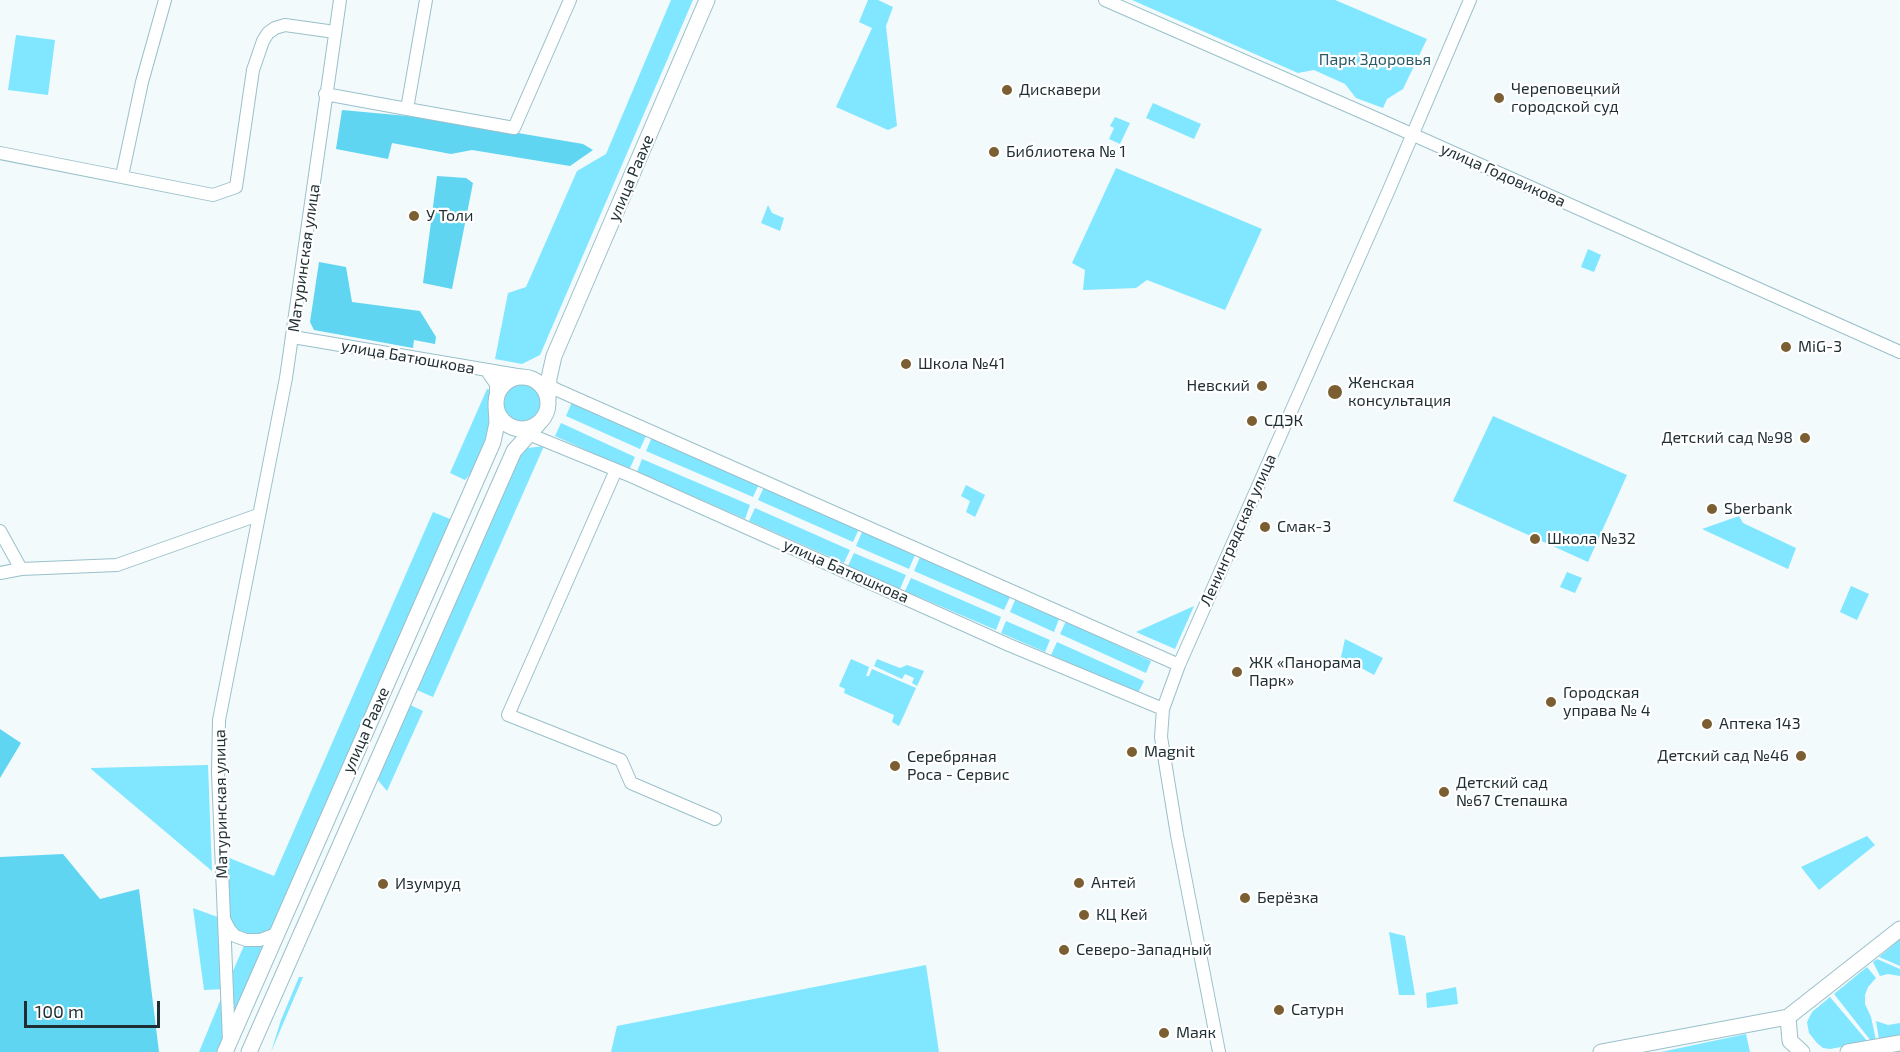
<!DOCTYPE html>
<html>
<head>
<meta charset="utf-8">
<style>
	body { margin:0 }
	#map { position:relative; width:1900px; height:1052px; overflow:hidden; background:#f2fafc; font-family:"Exo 2",sans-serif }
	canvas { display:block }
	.scale { position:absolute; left:24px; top:1001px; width:136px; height:27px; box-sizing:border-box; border:3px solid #1f2e32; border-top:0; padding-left:8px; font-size:18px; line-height:21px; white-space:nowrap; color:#1f2e32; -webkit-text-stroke:4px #fff; paint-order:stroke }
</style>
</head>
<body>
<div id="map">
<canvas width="1900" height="1052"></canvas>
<div class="scale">100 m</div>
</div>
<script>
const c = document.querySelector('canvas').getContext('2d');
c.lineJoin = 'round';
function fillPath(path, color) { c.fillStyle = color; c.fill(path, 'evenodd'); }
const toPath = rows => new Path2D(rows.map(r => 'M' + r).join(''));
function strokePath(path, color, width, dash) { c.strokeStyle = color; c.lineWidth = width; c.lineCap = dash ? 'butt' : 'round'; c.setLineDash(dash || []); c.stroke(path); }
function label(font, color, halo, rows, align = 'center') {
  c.font = font + ' "Exo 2",sans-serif'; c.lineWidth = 4.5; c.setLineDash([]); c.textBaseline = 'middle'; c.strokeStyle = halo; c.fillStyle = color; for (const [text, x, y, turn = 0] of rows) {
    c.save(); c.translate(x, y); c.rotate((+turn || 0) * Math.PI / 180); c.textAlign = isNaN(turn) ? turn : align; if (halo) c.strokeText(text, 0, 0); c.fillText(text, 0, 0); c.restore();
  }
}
const green = toPath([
	[671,0,693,0,540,355,522,364,495,359,508,293,526,287,577,171,606,154],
	[868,0,878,0,893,7,886,26,897,126,888,130,836,107,872,28,859,22],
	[1132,0,1335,0,1427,39,1403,89,1387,99,1383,108,1356,98,1345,84,1314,70,1298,73],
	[16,35,55,40,48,95,8,90],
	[1153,103,1201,124,1194,139,1146,118],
	[1115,117,1130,123,1120,144,1109,139,1114,128,1110,126],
	[1116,168,1262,229,1225,310,1147,280,1136,288,1083,290,1085,270,1072,263],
	[768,205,772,213,784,218,780,231,761,223],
	[1588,249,1601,255,1594,272,1581,267],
	'503 402a19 19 0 1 1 38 0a19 19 0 1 1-38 0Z',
	[487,389,498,392,487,455,465,480,450,473],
	[572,402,646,436,640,449,566,416],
	[1493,416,1627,475,1588,562,1453,501],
	[561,423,635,457,629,470,555,436],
	[652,437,759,484,753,497,646,451],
	[544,446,433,697,410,687,512,450],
	[642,459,750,505,745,519,637,472],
	[966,485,985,495,975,517,966,512,970,501,961,496],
	[764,487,859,529,853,542,758,500],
	[755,508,850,550,844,563,749,521],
	[433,512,450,519,446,549,225,1052,199,1052,225,989,204,990,193,908,223,919,222,855,274,876],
	[225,921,246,941,226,987],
	[1739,516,1743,523,1796,548,1788,569,1702,529],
	[862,532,915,555,909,569,856,546],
	[854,553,906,575,900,589,848,566],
	[920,557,1010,597,1004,610,914,571],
	[1567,572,1582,578,1575,593,1560,587],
	[911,578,1001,617,996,630,905,591],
	[1851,586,1869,594,1857,620,1840,612],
	[1015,600,1059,619,1054,632,1010,612],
	[1194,606,1175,649,1136,632],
	[1006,621,1050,640,1045,652,1001,633],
	[1066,621,1151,661,1146,673,1060,634],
	[1345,639,1383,658,1374,675,1341,657],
	[1057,642,1144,681,1138,693,1051,655],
	[851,659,869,667,866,676,869,676,872,669,916,688,899,726,892,722,894,715,844,693,845,689,839,686],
	[877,659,900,668,907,665,924,671,917,686,912,683,914,678,905,674,902,679,874,666],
	[404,702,423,711,387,791,372,773],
	[208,765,212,871,91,769,91,768],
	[1867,836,1875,845,1819,890,1801,867],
	[1389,932,1405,936,1415,995,1399,995],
	[1900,939,1900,966,1879,957],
	[1877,959,1900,969,1900,976,1888,974,1880,976,1873,962],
	[926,965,939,1052,611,1052,617,1026],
	[1867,967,1876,978,1868,987,1865,995,1865,1004,1871,1017,1876,1040,1871,1041,1834,994],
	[299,977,303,977,271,1052,281,1020],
	[1456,987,1458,1004,1427,1008,1426,993],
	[1830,997,1868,1042,1830,1049,1823,1048,1817,1043,1809,1033,1807,1022,1812,1012],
	[1876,1021,1888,1025,1900,1023,1900,1035,1879,1039],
	[1746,1034,1750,1052,1661,1052]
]);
const forest = toPath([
	[342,110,429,118,583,144,593,150,570,166,472,150,451,154,392,143,388,159,336,149],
	[437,176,466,178,473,183,452,289,423,283],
	[319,262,346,267,352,302,420,311,436,337,435,344,414,340,413,348,314,330,310,322],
	[0,729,21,743,0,778],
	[63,854,100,899,139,889,159,1052,0,1052,0,857]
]);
const minor = toPath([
	[1105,0,1380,120,1900,352],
	[325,94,407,109,426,0],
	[407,109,514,128,570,0],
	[0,153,213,195,236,187,253,70,263,41,268,33,275,28,285,25,335,32],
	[122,176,142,82,165,0],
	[293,337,523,376],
	[487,371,496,384,496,397],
	[537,381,1179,665],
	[514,428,631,476,1009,645,1163,709],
	[616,470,508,715,621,760,631,783,715,819],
	[0,531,21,569,117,565,258,515],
	[0,573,21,569],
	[225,921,229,929,235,936,246,940,260,940,276,934],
	[229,1041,218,773,219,720,286,378,340,0],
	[1219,1052,1177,835,1161,737,1163,709,1179,665,1388,192,1470,0]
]);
const major = toPath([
	'496 403a26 26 0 1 1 52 0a26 26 0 1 1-52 0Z',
	[548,399,549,378,554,356,707,0],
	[1788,1017,1790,1041,1802,1052],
	[225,1052,493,442,497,423,496,406],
	[249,1052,514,451,539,423],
	[1601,1052,1788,1017,1900,929],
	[1848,1052,1900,1043]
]);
const markers = [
	[1007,90,6,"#7b5f32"],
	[1499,98,6,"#7b5f32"],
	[994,152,6,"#7b5f32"],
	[414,216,6,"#7b5f32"],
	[1786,347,6,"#7b5f32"],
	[906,364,6,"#7b5f32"],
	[1262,386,6,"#7b5f32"],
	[1335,392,8,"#7b5f32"],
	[1252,421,6,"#7b5f32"],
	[1805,438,6,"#7b5f32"],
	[1712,509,6,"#7b5f32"],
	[1265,527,6,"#7b5f32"],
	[1535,539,6,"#7b5f32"],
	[1237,672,6,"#7b5f32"],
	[1551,702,6,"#7b5f32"],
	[1707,724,6,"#7b5f32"],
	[1132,752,6,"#7b5f32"],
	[1801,756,6,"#7b5f32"],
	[895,766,6,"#7b5f32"],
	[1444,792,6,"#7b5f32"],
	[1079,883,6,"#7b5f32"],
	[383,884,6,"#7b5f32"],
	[1245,898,6,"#7b5f32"],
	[1084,915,6,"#7b5f32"],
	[1064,950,6,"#7b5f32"],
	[1279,1010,6,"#7b5f32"],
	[1164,1033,6,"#7b5f32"]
];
const parkNames = [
	["Парк Здоровья",1375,60]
];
const poiNames = [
	["Череповецкий",1511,89],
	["городской суд",1511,107],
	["Дискавери",1019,90],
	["Библиотека № 1",1006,152],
	["У Толи",426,216],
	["MiG-3",1798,347],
	["Школа №41",918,364],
	["Женская",1348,383],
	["консультация",1348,401],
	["Невский",1250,386,"right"],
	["СДЭК",1264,421],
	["Детский сад №98",1793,438,"right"],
	["Sberbank",1724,509],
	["Смак-3",1277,527],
	["Школа №32",1547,539],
	["ЖК «Панорама",1249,663],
	["Парк»",1249,681],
	["Городская",1563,693],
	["управа № 4",1563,711],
	["Аптека 143",1719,724],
	["Magnit",1144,752],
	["Детский сад №46",1789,756,"right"],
	["Серебряная",907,757],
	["Роса - Сервис",907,775],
	["Детский сад",1456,783],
	["№67 Степашка",1456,801],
	["Антей",1091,883],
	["Изумруд",395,884],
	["Берёзка",1257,898],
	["КЦ Кей",1096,915],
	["Северо-Западный",1076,950],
	["Сатурн",1291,1010],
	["Маяк",1176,1033]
];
const streetNames = [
	["улица Годовикова",1503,175,24],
	["улица Раахе",631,178,-67],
	["Матуринская улица",304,258,-82],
	["улица Батюшкова",408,357,10],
	["Ленинградская улица",1238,530,-66],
	["улица Батюшкова",846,571,24],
	["улица Раахе",366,730,-66],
	["Матуринская улица",221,804,-91]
];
fillPath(green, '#81e6ff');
fillPath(forest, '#5fd5f1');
strokePath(minor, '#9ac0ca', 14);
strokePath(major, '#9ac0ca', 17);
strokePath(minor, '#fff', 12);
strokePath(major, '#fff', 15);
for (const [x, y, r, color] of markers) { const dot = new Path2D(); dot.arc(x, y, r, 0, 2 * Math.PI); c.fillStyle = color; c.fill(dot); strokePath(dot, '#fff', 2); }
label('16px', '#2b5d69', '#fff', parkNames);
label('16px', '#1f2e32', '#fff', poiNames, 'left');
label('16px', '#1f2e32', '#fff', streetNames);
</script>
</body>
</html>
